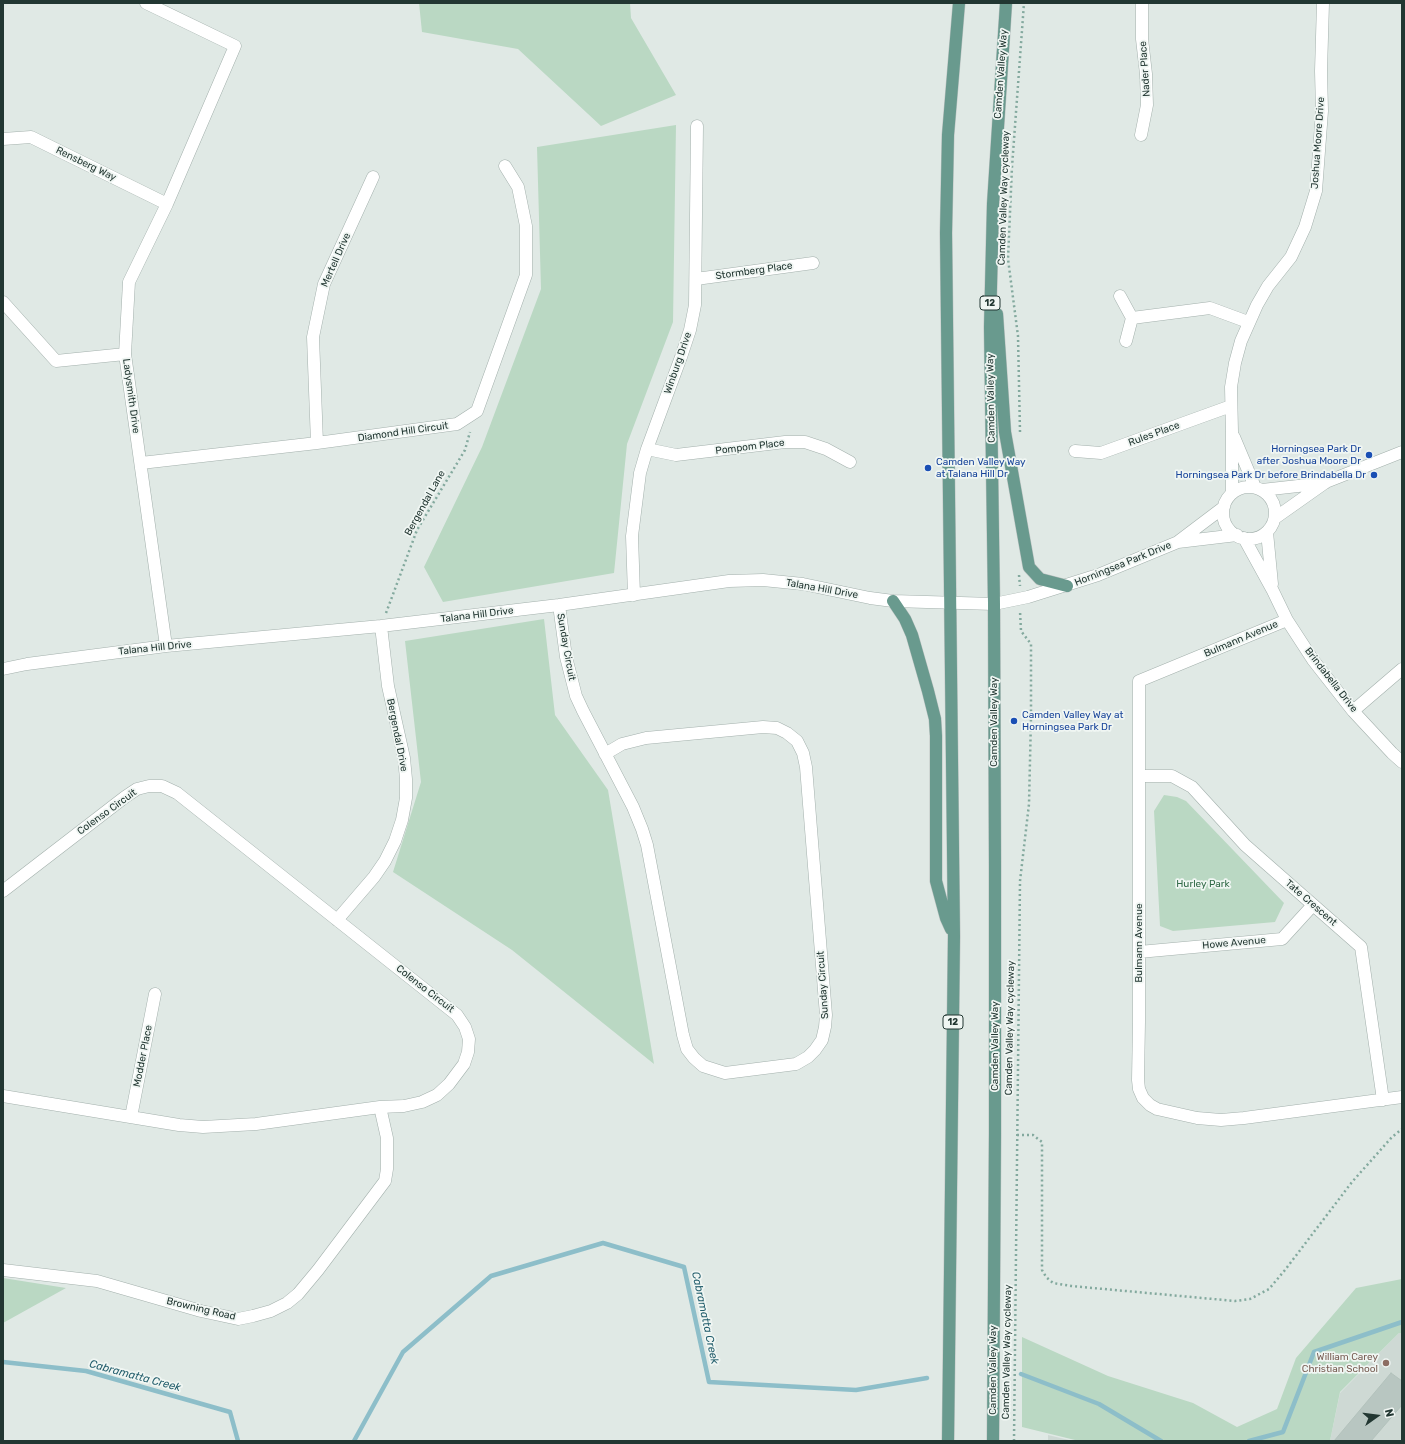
<!DOCTYPE html>
<html>
<head>
<meta charset="utf-8">
<style>
	body { margin:0 }
	#map { position:relative; width:1405px; height:1444px; overflow:hidden; background:#e0e9e5; font-family:Rubik,sans-serif }
	canvas { display:block }
	.frame { position:absolute; inset:0; border:4px solid #223732; pointer-events:none }
	.north { position:absolute; left:1357px; top:1396px; width:40px; height:40px; -webkit-text-stroke:3px #f0f6f3; paint-order:stroke; rotate:76deg; font-size:11px; font-weight:700; line-height:16px; text-align:center; color:#223732 }
	.north::after { content:''; display:block; margin:auto; width:14px; height:18px; background:#223732; clip-path:polygon(50% 0,100% 100%,50% 72%,0 100%) }
</style>
</head>
<body>
<div id="map">
<canvas width="1405" height="1444"></canvas>
<div class="frame"></div>
<div class="north">N</div>
</div>
<script>
const c = document.querySelector('canvas').getContext('2d');
c.lineJoin = 'round';
function fillPath(path, color) { c.fillStyle = color; c.fill(path, 'evenodd'); }
const toPath = rows => new Path2D(rows.map(r => 'M' + r).join(''));
function strokePath(path, color, width, dash) { c.strokeStyle = color; c.lineWidth = width; c.lineCap = dash ? 'butt' : 'round'; c.setLineDash(dash || []); c.stroke(path); }
function label(font, color, halo, rows, align = 'center') {
  c.font = font + ' Rubik,sans-serif'; c.lineWidth = 3.5; c.setLineDash([]); c.textBaseline = 'middle'; c.strokeStyle = halo; c.fillStyle = color; for (const [text, x, y, turn = 0] of rows) {
    c.save(); c.translate(x, y); c.rotate((+turn || 0) * Math.PI / 180); c.textAlign = isNaN(turn) ? turn : align; if (halo) c.strokeText(text, 0, 0); c.fillText(text, 0, 0); c.restore();
  }
}
const built = toPath([
	[1399,1333,1402,1333,1402,1441,1330,1441,1340,1393],
	[1048,1435,1073,1441,1048,1441]
]);
const green = toPath([
	[419,3,630,3,631,18,676,95,601,126,518,49,422,32],
	[676,125,673,322,627,444,614,573,443,602,424,567,482,447,541,289,537,147],
	[544,619,555,715,608,790,654,1064,512,950,393,872,421,782,405,641],
	[1164,795,1177,797,1186,801,1284,903,1275,922,1173,931,1160,926,1154,811],
	[3,1278,66,1288,3,1323],
	[1402,1279,1402,1333,1399,1333,1340,1392,1330,1441,1079,1441,1022,1427,1022,1337,1108,1376,1193,1403,1237,1427,1277,1409,1296,1358,1356,1288]
]);
const stream = toPath([
	[3,1362,86,1371,230,1412,238,1441],
	[1021,1374,1099,1404,1161,1441],
	[354,1441,403,1352,491,1276,603,1243,684,1267,709,1382,856,1390,927,1378],
	[1249,1441,1283,1432,1314,1352,1402,1322]
]);
const building = toPath([
	[1391,1373,1402,1381,1402,1405,1371,1441,1334,1441,1391,1373]
]);
const path = toPath([
	[1020,432,1018,336,1008,259,1012,167,1024,3],
	[1019,575,1020,586],
	[386,613,417,530,465,450,470,432],
	[1017,1135,1033,1135,1042,1142,1042,1270,1046,1277,1053,1283,1071,1286,1235,1301,1250,1299,1269,1289,1285,1270,1352,1182,1392,1137,1402,1129],
	[1014,1441,1020,881,1029,804,1031,718,1031,644,1021,631,1020,611]
]);
const minor = toPath([
	[146,3,235,46,167,204,129,282,125,354,166,646],
	[1141,135,1147,105,1146,74,1142,39,1142,3],
	[3,139,31,137,167,204],
	[696,279,813,263],
	[1120,296,1132,318,1126,341],
	[3,302,56,361,125,354],
	[1132,318,1210,308,1248,322],
	[1234,437,1255,487],
	[317,443,313,337,324,284,373,177],
	[647,449,676,455,785,442,805,442,826,449,850,462],
	[1075,451,1101,453,1231,406],
	[141,463,317,443,457,424,477,411,526,275,526,226,518,187,505,166],
	'1223 513a26 26 0 1 1 52 0a26 26 0 1 1-52 0Z',
	[1262,490,1325,483],
	[1232,493,1232,432,1231,387,1235,363,1241,341,1257,305,1268,286,1291,257,1305,227,1316,191,1322,111,1321,71,1323,3],
	[1275,518,1326,482,1402,452],
	[1267,532,1272,584],
	[1244,538,1272,589,1287,620,1313,660,1353,711,1392,753,1402,762],
	[1179,541,1224,507],
	[634,595,632,536,640,473,647,449,681,357,690,330,695,305,697,126],
	[559,605,566,657,576,696,583,711,633,807,642,829,647,845,683,1035,687,1049,694,1058,703,1066,725,1073,796,1064,808,1057,815,1050,822,1040,825,1027,826,1015,806,767,803,753,797,741,787,733,777,728,763,727,646,738,622,744,605,754],
	[1287,620,1139,681,1139,1022,1138,1080,1139,1089,1143,1098,1150,1105,1157,1109,1197,1118,1221,1120,1244,1118,1402,1097],
	[3,669,27,664,166,646,381,626,559,605,729,581,763,580,803,584,870,598,893,601,994,604,1028,597,1098,575,1178,542,1237,535],
	[1353,711,1402,669],
	[1139,776,1172,776,1192,787,1245,845,1361,947,1383,1100],
	[3,891,125,797,137,789,149,786,162,786,177,793,457,1015,465,1027,469,1039,468,1052,464,1064,449,1084,437,1095,422,1102,404,1106,380,1107,256,1124,203,1127,179,1125,3,1096],
	[337,920,374,877,385,861,395,841,402,820,406,798,406,779,404,758,388,686,381,626],
	[1139,952,1282,939,1313,905],
	[131,1117,155,994],
	[3,1270,97,1281,201,1311,238,1319,253,1316,271,1311,287,1303,298,1294,318,1270,385,1181,387,1169,387,1138,380,1107]
]);
const major = toPath([
	[997,314,1005,432,1029,567,1040,579,1067,586],
	[893,601,905,619,912,635,928,691,935,719,936,736,936,881,946,918,951,929],
	[948,1441,954,936,946,233,948,135,959,3],
	[993,1441,995,1133,995,866,994,604,990,327,993,204,1006,3]
]);
const markers = [
	[1369,455,4,"#1a4fb4"],
	[928,468,4,"#1a4fb4"],
	[1374,475,4,"#1a4fb4"],
	[1014,721,4,"#1a4fb4"],
	[1386,1363,4,"#8d6e63"]
];
const shields = [
	[990,303,20],
	[953,1022,20]
];
const shieldNames = [
	["12",990,303],
	["12",953,1022]
];
const streetNames = [
	["Nader Place",1145,69,-94],
	["Camden Valley Way",1001,74,-86],
	["Joshua Moore Drive",1318,143,-86],
	["Rensberg Way",86,164,26],
	["Camden Valley Way cycleway",1004,198,-88],
	["Mertell Drive",336,260,-66],
	["Stormberg Place",754,271,-8],
	["Winburg Drive",678,363,-71],
	["Ladysmith Drive",131,396,82],
	["Camden Valley Way",991,398,-91],
	["Diamond Hill Circuit",403,432,-8],
	["Rules Place",1154,434,-20],
	["Pompom Place",750,447,-7],
	["Bergendal Lane",425,503,-61],
	["Horningsea Park Drive",1123,564,-22],
	["Talana Hill Drive",822,589,10],
	["Talana Hill Drive",477,615,-7],
	["Bulmann Avenue",1241,639,-23],
	["Sunday Circuit",566,647,80],
	["Talana Hill Drive",155,648,-6],
	["Brindabella Drive",1331,680,52],
	["Camden Valley Way",994,722,-90],
	["Bergendal Drive",397,735,79],
	["Colenso Circuit",107,812,-36],
	["Tate Crescent",1311,903,41],
	["Bulmann Avenue",1139,943,-90],
	["Howe Avenue",1234,943,-5],
	["Sunday Circuit",823,985,-94],
	["Colenso Circuit",425,989,38],
	["Camden Valley Way cycleway",1010,1028,-89],
	["Camden Valley Way",995,1046,-90],
	["Modder Place",143,1056,-79],
	["Browning Road",201,1309,13],
	["Camden Valley Way cycleway",1007,1352,-89],
	["Camden Valley Way",993,1370,-90]
];
const transitNames = [
	["Horningsea Park Dr",1361,449],
	["after Joshua Moore Dr",1361,461],
	["Camden Valley Way",936,462,"left"],
	["at Talana Hill Dr",936,474,"left"],
	["Horningsea Park Dr before Brindabella Dr",1366,475],
	["Camden Valley Way at",1022,715,"left"],
	["Horningsea Park Dr",1022,727,"left"]
];
const parkNames = [
	["Hurley Park",1203,884]
];
const educationNames = [
	["William Carey",1378,1357],
	["Christian School",1378,1369]
];
const waterNames = [
	["Cabramatta Creek",705,1318,78],
	["Cabramatta Creek",135,1376,15]
];
fillPath(built, '#ced9d4');
fillPath(green, '#bad8c3');
strokePath(stream, '#8dbec9', 4.5);
fillPath(building, '#b8c6c1');
strokePath(building, '#b3c2bc', 1);
strokePath(minor, '#a3b0ac', 13);
strokePath(major, '#bdc3c2', 13);
strokePath(path, '#83a99e', 2.5, [2, 3]);
strokePath(minor, '#fff', 12);
strokePath(major, '#699a8e', 12);
for (const [x, y, r, color] of markers) { const dot = new Path2D(); dot.arc(x, y, r, 0, 2 * Math.PI); c.fillStyle = color; c.fill(dot); strokePath(dot, '#f0f6f3', 1.5); }
for (const [x, y, w] of shields) { const box = new Path2D(); box.roundRect(x - w / 2, y - 7, w, 14, 3); c.fillStyle = '#f0f6f3'; c.fill(box); strokePath(box, '#223732', 1); }
label('bold 9px', '#223732', null, shieldNames);
label('10px', '#223732', '#f0f6f3', streetNames);
label('10px', '#164399', '#f0f6f3', transitNames, 'right');
label('10px', '#316a48', '#f0f6f3', parkNames);
label('10px', '#785e54', '#f0f6f3', educationNames, 'right');
label('italic 11px', '#235e6c', '#f0f6f3', waterNames);
</script>
</body>
</html>
